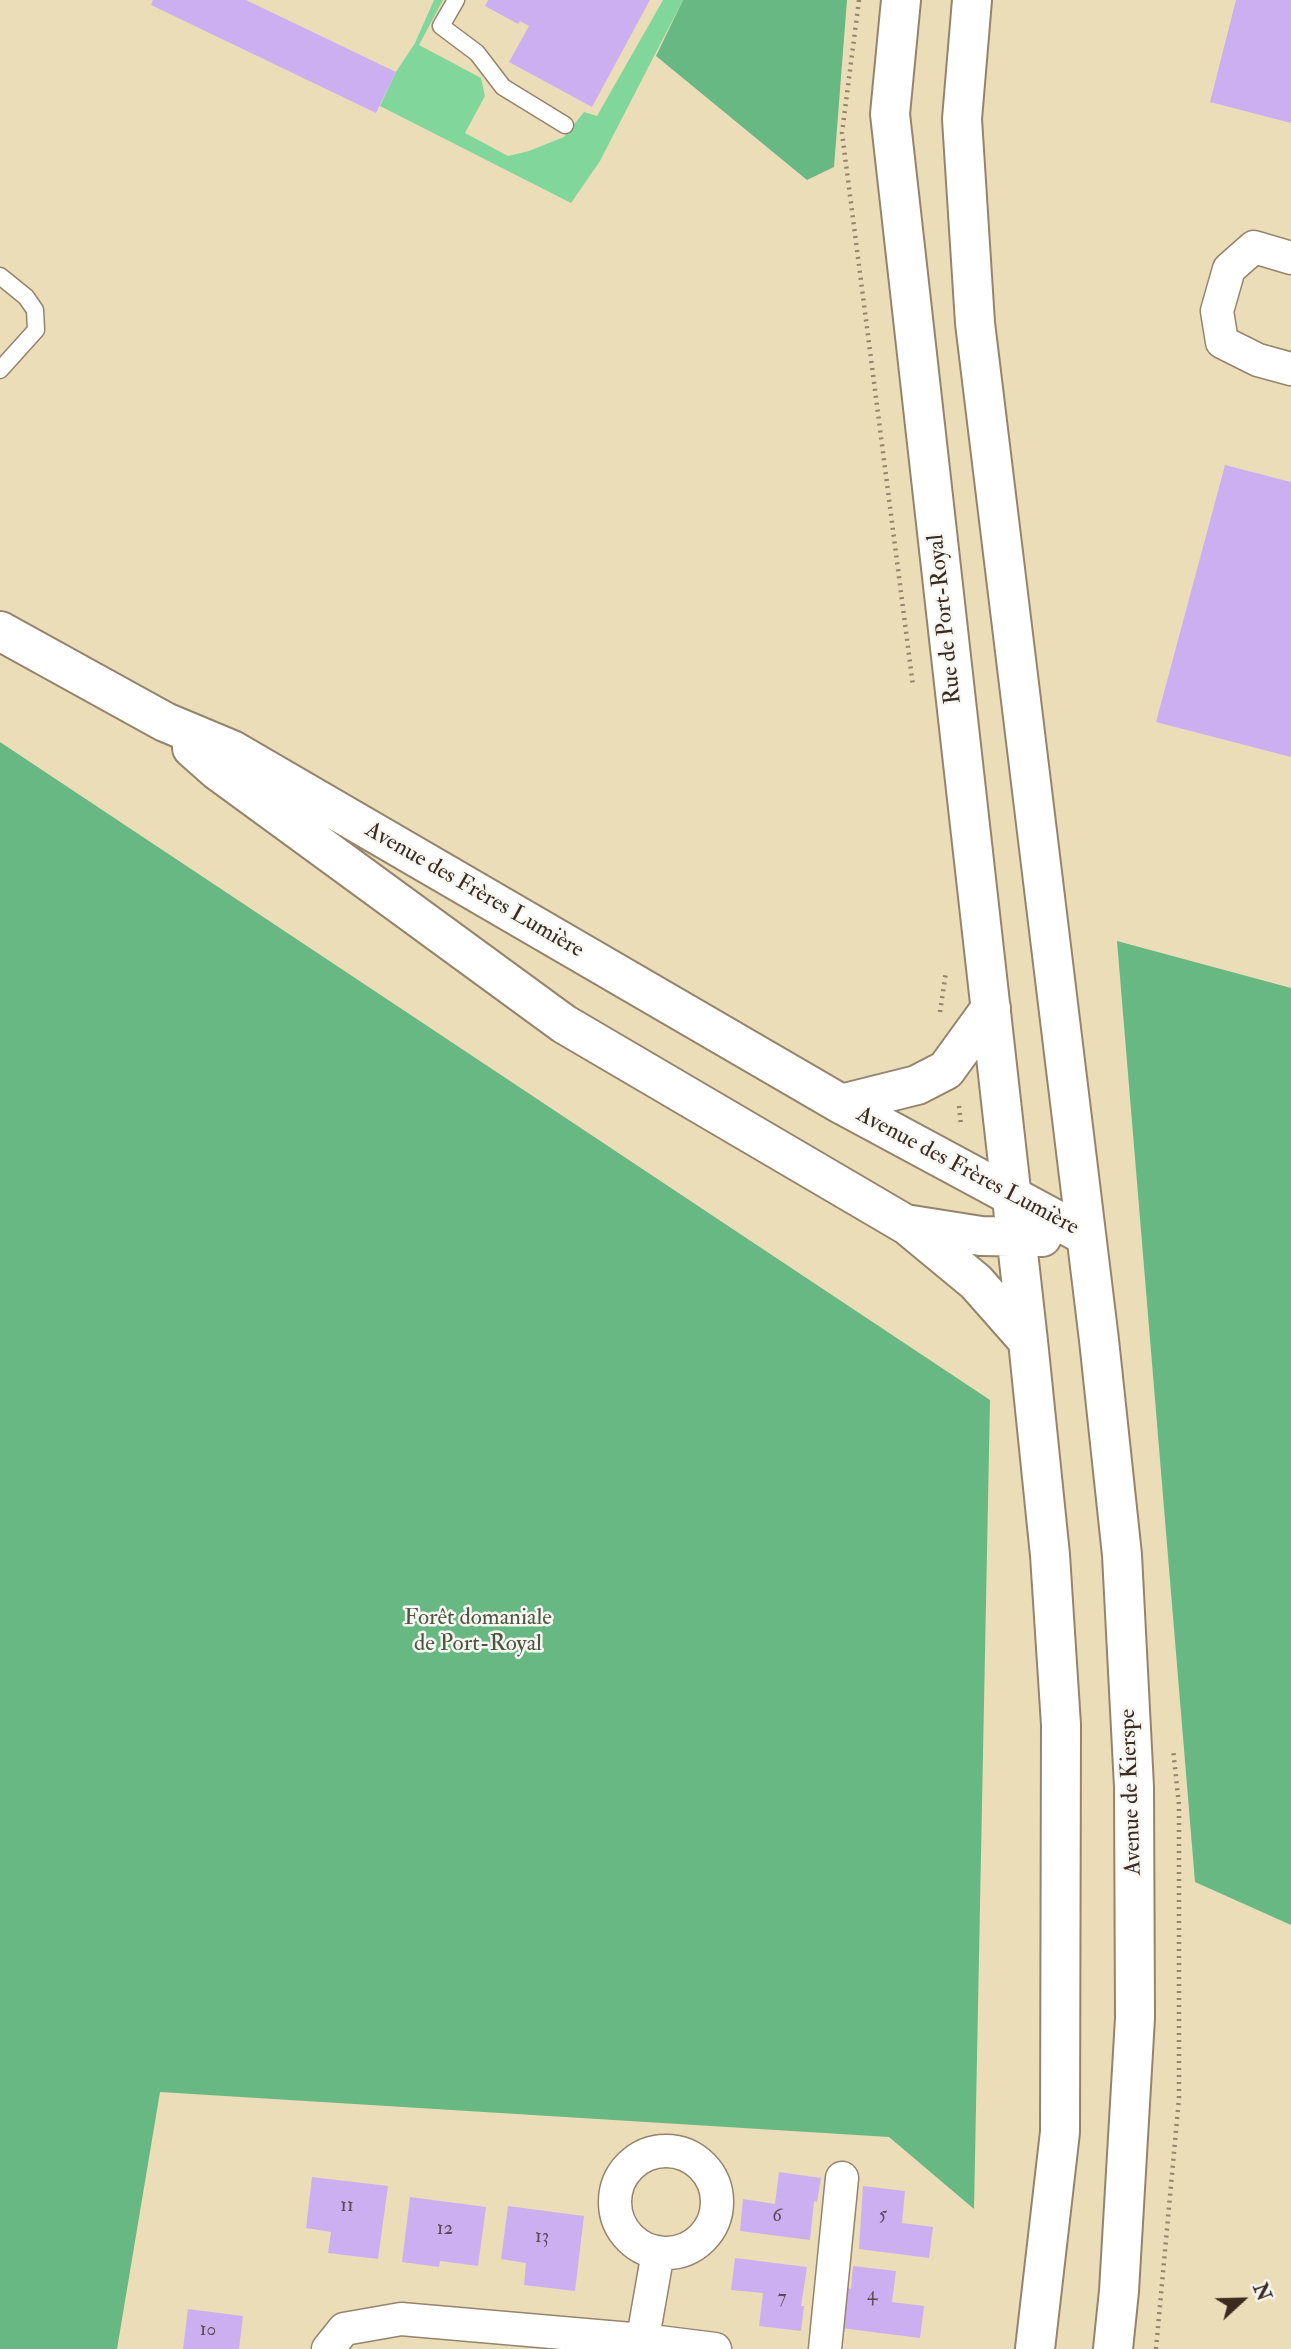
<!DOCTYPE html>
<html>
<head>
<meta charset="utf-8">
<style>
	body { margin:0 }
	#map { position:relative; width:1291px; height:2349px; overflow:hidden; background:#ecddb9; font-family:"IM FELL Double Pica",serif }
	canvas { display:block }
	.north { position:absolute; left:1207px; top:2265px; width:70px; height:70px; -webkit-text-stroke:5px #f6f6f2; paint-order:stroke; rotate:68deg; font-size:19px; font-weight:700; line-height:28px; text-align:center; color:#3b2a1e }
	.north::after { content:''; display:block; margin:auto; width:24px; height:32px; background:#3b2a1e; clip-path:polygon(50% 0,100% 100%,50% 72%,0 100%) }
</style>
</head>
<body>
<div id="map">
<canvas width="1291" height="2349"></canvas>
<div class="north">N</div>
</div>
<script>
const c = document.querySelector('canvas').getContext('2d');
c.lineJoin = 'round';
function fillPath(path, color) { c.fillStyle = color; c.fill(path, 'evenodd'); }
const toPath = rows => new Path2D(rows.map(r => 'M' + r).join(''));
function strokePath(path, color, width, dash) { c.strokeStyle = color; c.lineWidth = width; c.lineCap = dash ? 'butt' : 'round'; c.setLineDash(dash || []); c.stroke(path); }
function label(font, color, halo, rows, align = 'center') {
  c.font = font + ' "IM FELL Double Pica",serif'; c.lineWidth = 5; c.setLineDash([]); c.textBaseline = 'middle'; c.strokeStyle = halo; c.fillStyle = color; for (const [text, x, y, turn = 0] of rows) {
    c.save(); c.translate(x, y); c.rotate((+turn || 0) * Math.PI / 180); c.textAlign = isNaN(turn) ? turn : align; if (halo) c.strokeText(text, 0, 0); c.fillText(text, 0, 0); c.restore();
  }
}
const green = toPath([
	[434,0,443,0,419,45,481,78,485,96,465,133,508,156,529,151,564,137,584,112,597,116,663,0,683,0,600,161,571,203,380,106,396,72,415,43]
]);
const forest = toPath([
	[683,0,847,0,834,167,807,180,656,56],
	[0,742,990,1400,974,2209,889,2137,160,2092,117,2349,0,2349],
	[1117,941,1291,988,1291,1925,1195,1882]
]);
const building = toPath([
	[153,0,246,0,396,72,376,113,151,5],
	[488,0,650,0,592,107,509,62,529,26,520,21,518,24,485,6],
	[1236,0,1291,0,1291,123,1210,102],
	[1225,465,1291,482,1291,757,1156,722],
	[779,2172,821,2178,817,2202,814,2201,810,2240,740,2231,743,2199,775,2204],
	[312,2177,388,2186,378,2259,328,2253,331,2232,306,2228],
	[863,2186,905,2191,902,2223,933,2227,929,2258,859,2249],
	[410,2197,486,2207,478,2266,440,2261,439,2267,402,2262],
	[508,2206,584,2216,575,2291,524,2285,526,2263,501,2259],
	[735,2258,807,2267,801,2306,804,2306,801,2331,759,2326,763,2293,731,2290],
	[853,2266,896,2271,892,2302,924,2306,920,2338,841,2328,846,2288,851,2289],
	[188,2309,243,2316,239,2349,183,2349]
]);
const path = toPath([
	[859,0,842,133,913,686],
	[940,1012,946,972],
	[959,1106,961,1125],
	[1156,2349,1179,2098,1179,1805,1173,1749]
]);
const lane = toPath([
	[456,0,441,26,477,53,503,87,565,125],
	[0,276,26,297,35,310,36,330,0,370]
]);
const street = toPath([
	[1291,258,1254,247,1229,269,1217,311,1222,342,1258,360,1291,369],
	'615 2202a51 51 0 1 1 102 0a51 51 0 1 1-102 0Z',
	[328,2349,344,2329,401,2319,643,2340,715,2349],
	[641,2349,658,2252],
	[825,2349,842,2178]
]);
const secondary = toPath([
	[901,0,890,114,1028,1341,1050,1555,1061,1725,1060,2132,1035,2349],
	[972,0,962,119,975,323,1099,1340,1122,1555,1134,1787,1135,2018,1119,2291,1113,2349],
	[0,631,165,722,232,750,841,1104,1086,1236],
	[192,748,218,771,564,1024,905,1224,981,1236,1042,1237],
	[841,1104,917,1085,946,1070,991,1008],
	[907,1225,976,1282,1028,1341]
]);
const numberNames = [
	["11",347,2207],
	["5",883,2216],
	["6",777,2217],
	["12",445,2230],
	["13",542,2238],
	["4",872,2296],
	["7",782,2299],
	["10",208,2331]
];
const streetNames = [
	["Rue de Port-Royal",946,619,-96],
	["Avenue des Frères Lumière",474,891,30],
	["Avenue des Frères Lumière",967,1172,28],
	["Avenue de Kierspe",1132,1792,-92]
];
const parkNames = [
	["Forêt domaniale",478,1619],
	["de Port-Royal",478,1645]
];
fillPath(green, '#81d79b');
fillPath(forest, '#68b883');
fillPath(building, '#ccaff1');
strokePath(lane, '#94846c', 19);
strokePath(street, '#94846c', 35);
strokePath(secondary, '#94846c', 42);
strokePath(path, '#94846c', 4.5, [2, 5]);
strokePath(lane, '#fff', 16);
strokePath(street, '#fff', 32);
strokePath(secondary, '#fff', 38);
label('19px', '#5f4b53', null, numberNames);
label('23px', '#3b2a1e', '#f6f6f2', streetNames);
label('23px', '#4c553d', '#f6f6f2', parkNames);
</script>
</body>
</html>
